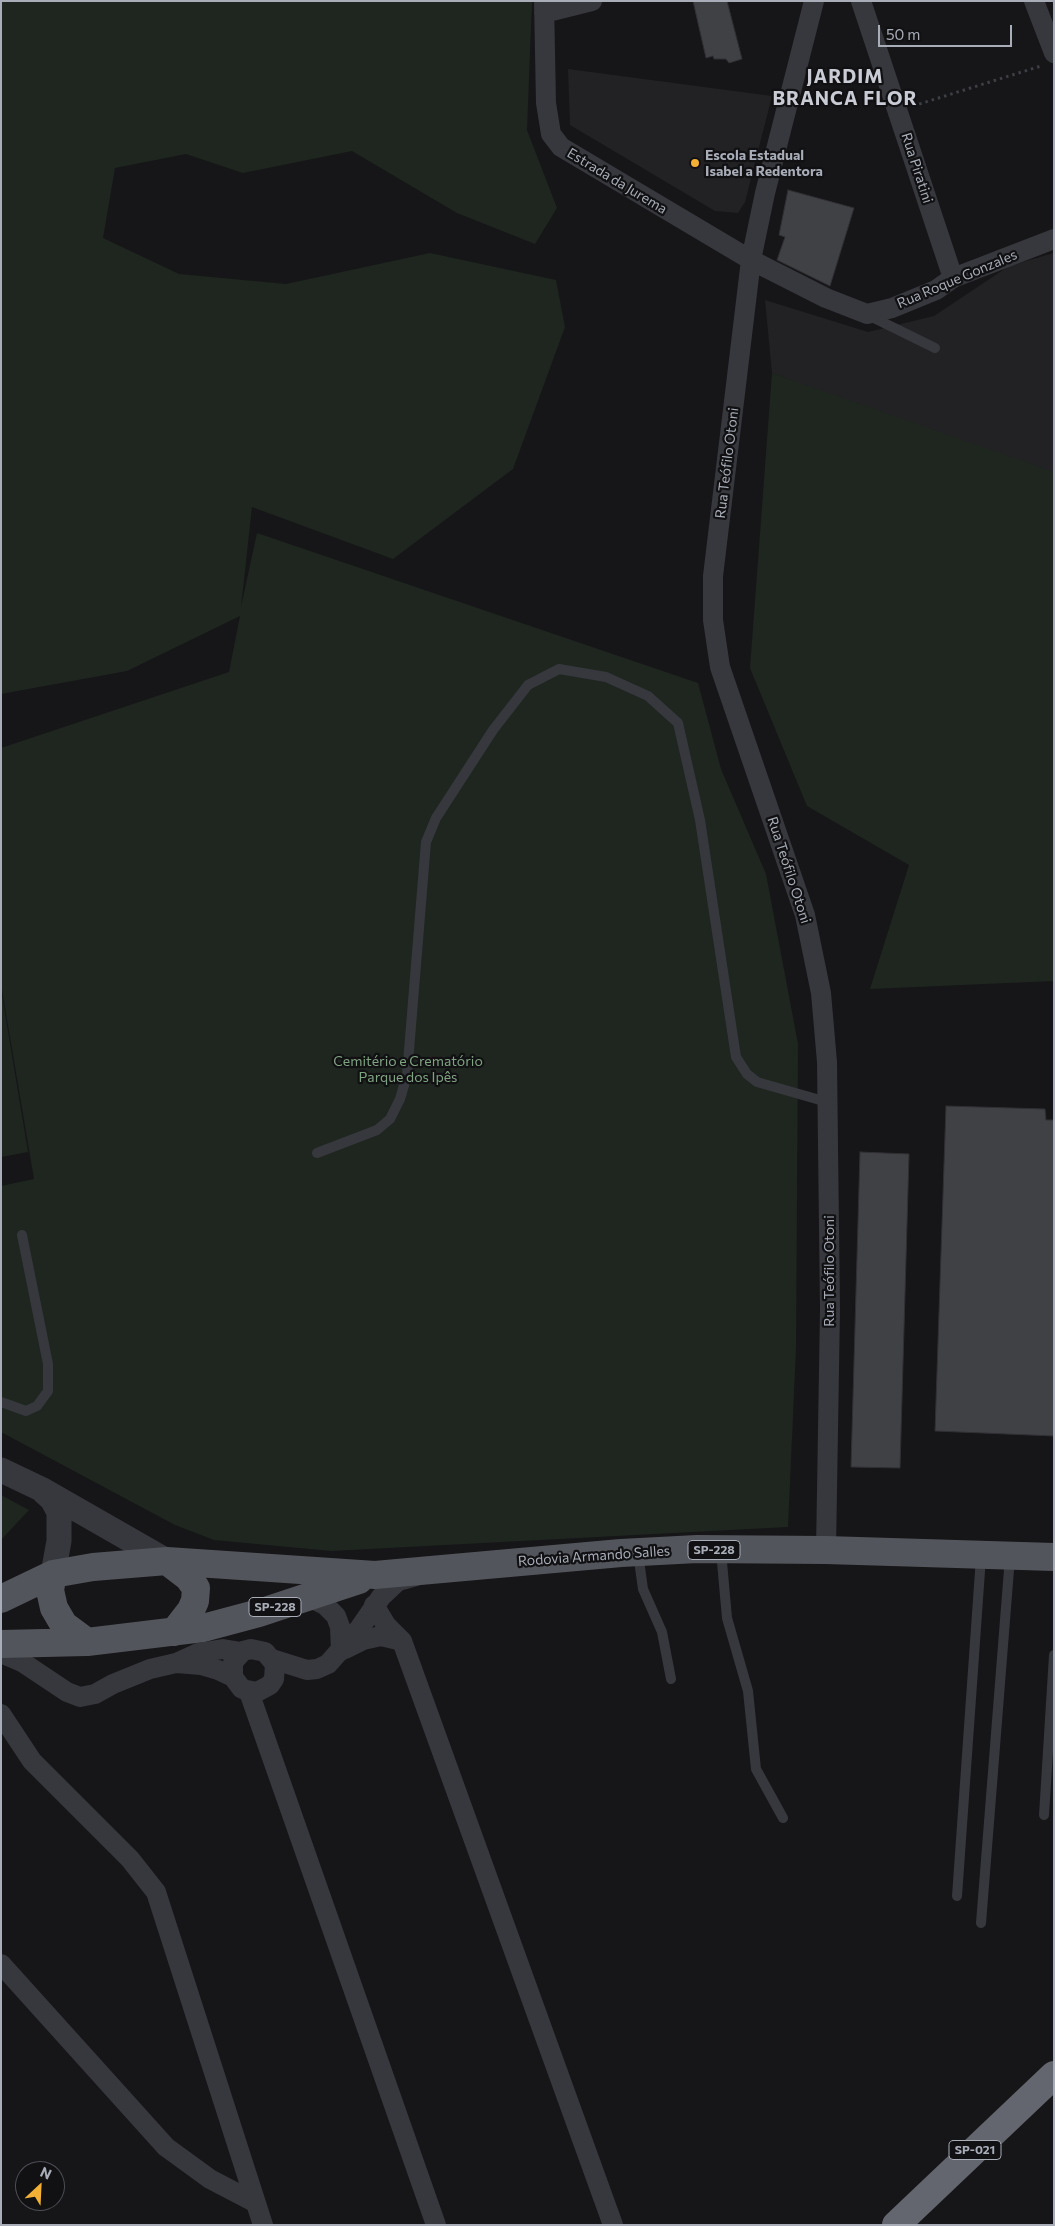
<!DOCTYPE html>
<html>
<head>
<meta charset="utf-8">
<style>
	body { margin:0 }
	#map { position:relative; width:1055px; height:2226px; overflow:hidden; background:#161618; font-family:Commissioner,sans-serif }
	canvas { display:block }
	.frame { position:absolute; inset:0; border:2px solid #a8adb8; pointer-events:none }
	.north { position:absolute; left:15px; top:2161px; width:50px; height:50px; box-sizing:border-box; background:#111113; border:1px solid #4d4f55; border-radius:50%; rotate:25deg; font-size:14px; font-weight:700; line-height:20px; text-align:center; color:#a8adb8 }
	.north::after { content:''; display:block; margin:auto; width:18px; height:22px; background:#f2b134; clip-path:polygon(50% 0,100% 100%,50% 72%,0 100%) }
	.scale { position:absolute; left:878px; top:25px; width:134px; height:22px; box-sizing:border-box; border:2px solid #a8adb8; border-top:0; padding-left:6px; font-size:15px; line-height:18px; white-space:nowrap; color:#a8adb8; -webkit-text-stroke:4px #111113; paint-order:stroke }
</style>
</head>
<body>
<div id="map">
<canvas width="1055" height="2226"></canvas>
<div class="frame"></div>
<div class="north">N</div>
<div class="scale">50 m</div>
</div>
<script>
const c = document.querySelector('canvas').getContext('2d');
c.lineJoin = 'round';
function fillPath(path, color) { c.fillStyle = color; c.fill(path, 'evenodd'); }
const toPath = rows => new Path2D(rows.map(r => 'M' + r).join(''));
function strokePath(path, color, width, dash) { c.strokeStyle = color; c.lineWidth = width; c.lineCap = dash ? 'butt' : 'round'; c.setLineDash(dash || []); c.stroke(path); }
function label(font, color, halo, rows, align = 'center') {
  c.font = font + ' Commissioner,sans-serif'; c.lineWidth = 4.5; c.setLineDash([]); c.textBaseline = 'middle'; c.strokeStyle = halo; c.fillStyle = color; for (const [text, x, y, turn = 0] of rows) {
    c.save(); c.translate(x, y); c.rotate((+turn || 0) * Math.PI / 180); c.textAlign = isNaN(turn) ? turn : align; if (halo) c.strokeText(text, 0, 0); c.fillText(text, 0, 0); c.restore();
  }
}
const built = toPath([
	[568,69,772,96,745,202,738,213,715,211,570,125],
	[1054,253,1054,479,772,373,765,300,868,332,934,316,1009,266]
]);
const green = toPath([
	[1,1,532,1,527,130,557,208,535,244,457,213,352,151,243,173,186,154,115,168,103,238,179,274,286,284,430,253,556,280,565,327,513,469,393,559,252,507,241,607,257,533,698,683,721,769,766,874,798,1044,796,1348,788,1527,331,1551,214,1540,175,1525,1,1432,1,1186,34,1179,1,984,1,748,229,672,240,616,127,671,1,694],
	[772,373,1054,472,1054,981,870,989,909,865,807,806,750,668],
	[1,989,28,1152,1,1157],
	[1,1495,29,1510,1,1540]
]);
const building = toPath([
	[693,1,727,1,742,59,729,63,726,59,714,59,713,56,706,58,693,1],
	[788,190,854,208,830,286,777,260,785,237,779,235,788,190],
	[946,1106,1045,1109,1046,1120,1054,1120,1054,1436,935,1431,946,1106],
	[860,1152,909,1154,900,1468,851,1467,860,1152]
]);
const path = toPath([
	[913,106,1041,66]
]);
const service = toPath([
	[870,316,935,348],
	[317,1153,377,1130,390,1119,400,1099,407,1075,426,842,436,818,493,730,528,685,559,669,606,677,648,696,678,723,700,820,736,1057,747,1074,757,1082,827,1102],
	[1,1402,26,1411,37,1406,48,1391,48,1364,22,1235],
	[721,1551,727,1618,748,1691,756,1769,783,1818],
	[638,1553,643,1589,662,1632,671,1679],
	[1044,1815,1054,1655],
	[957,1896,981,1557],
	[981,1923,1010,1557]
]);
const minor = toPath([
	[544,1,546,103,551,134,561,147,751,260,826,298,867,314,892,308,936,290,953,278,1054,239],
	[814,1,765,193,751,260,713,576,713,620,720,667,805,915,821,993,827,1062,830,1309,826,1550],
	[861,1,953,278],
	[1034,1,1054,53],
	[544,13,592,1],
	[307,1596,325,1605,336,1616,340,1627,341,1651],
	[374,1605,386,1625,402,1641,613,2225],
	[345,1649,363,1640,381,1636,402,1641],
	[1,1653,22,1662,67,1692,80,1697,95,1694,113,1684,150,1669,176,1663,198,1653,223,1649,241,1652],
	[272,1659,307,1670,317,1669,328,1664,359,1629,381,1597,398,1581,416,1576],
	[177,1663,201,1665,218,1670,233,1677,242,1689,257,1692,270,1685,274,1679,275,1664,265,1652,251,1649,243,1651,233,1662,233,1677],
	[249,1692,436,2225],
	[1,1714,32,1761,130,1859,156,1892,263,2225],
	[1,1964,166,2147,210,2179,254,2202]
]);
const tertiary = toPath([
	[1,1470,43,1490,167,1561],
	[44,1492,52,1499,59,1512,59,1541,53,1574]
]);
const primary = toPath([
	[167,1561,188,1577,196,1588,195,1601,191,1610,174,1632],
	[53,1574,50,1590,54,1608,64,1625,87,1642],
	[1,1599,53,1574,93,1567,167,1561,375,1575,621,1553,697,1549,826,1550,1054,1557],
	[1,1644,87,1642,203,1628,259,1613,359,1580]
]);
const motorway = toPath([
	[896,2225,1054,2075]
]);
const markers = [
	[695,163,5,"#f2b134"]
];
const shields = [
	[714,1550,52],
	[275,1607,52],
	[975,2150,52]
];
const shieldNames = [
	["SP-228",714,1550],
	["SP-228",275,1607],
	["SP-021",975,2150]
];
const poiNames = [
	["Escola Estadual",705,155],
	["Isabel a Redentora",705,171]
];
const streetNames = [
	["Rua Piratini",917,168,72],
	["Estrada da Jurema",617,181,31],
	["Rua Roque Gonzales",957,279,-23],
	["Rua Teófilo Otoni",727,463,-83],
	["Rua Teófilo Otoni",789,870,72],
	["Rua Teófilo Otoni",829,1271,-90],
	["Rodovia Armando Salles",594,1556,-4]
];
const parkNames = [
	["Cemitério e Crematório",408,1061],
	["Parque dos Ipês",408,1077]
];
const districtNames = [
	["JARDIM",845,77],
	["BRANCA FLOR",845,99]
];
fillPath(built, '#222225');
fillPath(green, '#1e261f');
fillPath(building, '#404145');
strokePath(building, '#303034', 1);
strokePath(path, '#3d3f44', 3, [2.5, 4]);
strokePath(service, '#37383d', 10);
strokePath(minor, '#37383d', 20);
strokePath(tertiary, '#37383d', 25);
strokePath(primary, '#53555c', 28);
strokePath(motorway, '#63666e', 28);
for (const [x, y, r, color] of markers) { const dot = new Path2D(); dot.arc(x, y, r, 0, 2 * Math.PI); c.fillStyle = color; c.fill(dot); strokePath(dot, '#111113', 2); }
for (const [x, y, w] of shields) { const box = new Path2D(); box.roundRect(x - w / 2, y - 9.5, w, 19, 4); c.fillStyle = '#111113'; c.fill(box); strokePath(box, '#a8adb8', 1); }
label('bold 12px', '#a8adb8', null, shieldNames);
label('bold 14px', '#a8adb8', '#111113', poiNames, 'left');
label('14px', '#a8adb8', '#111113', streetNames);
label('14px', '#7fa381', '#111113', parkNames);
c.letterSpacing = '1px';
label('bold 19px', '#c9ccd4', '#111113', districtNames);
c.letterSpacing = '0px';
</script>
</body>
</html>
